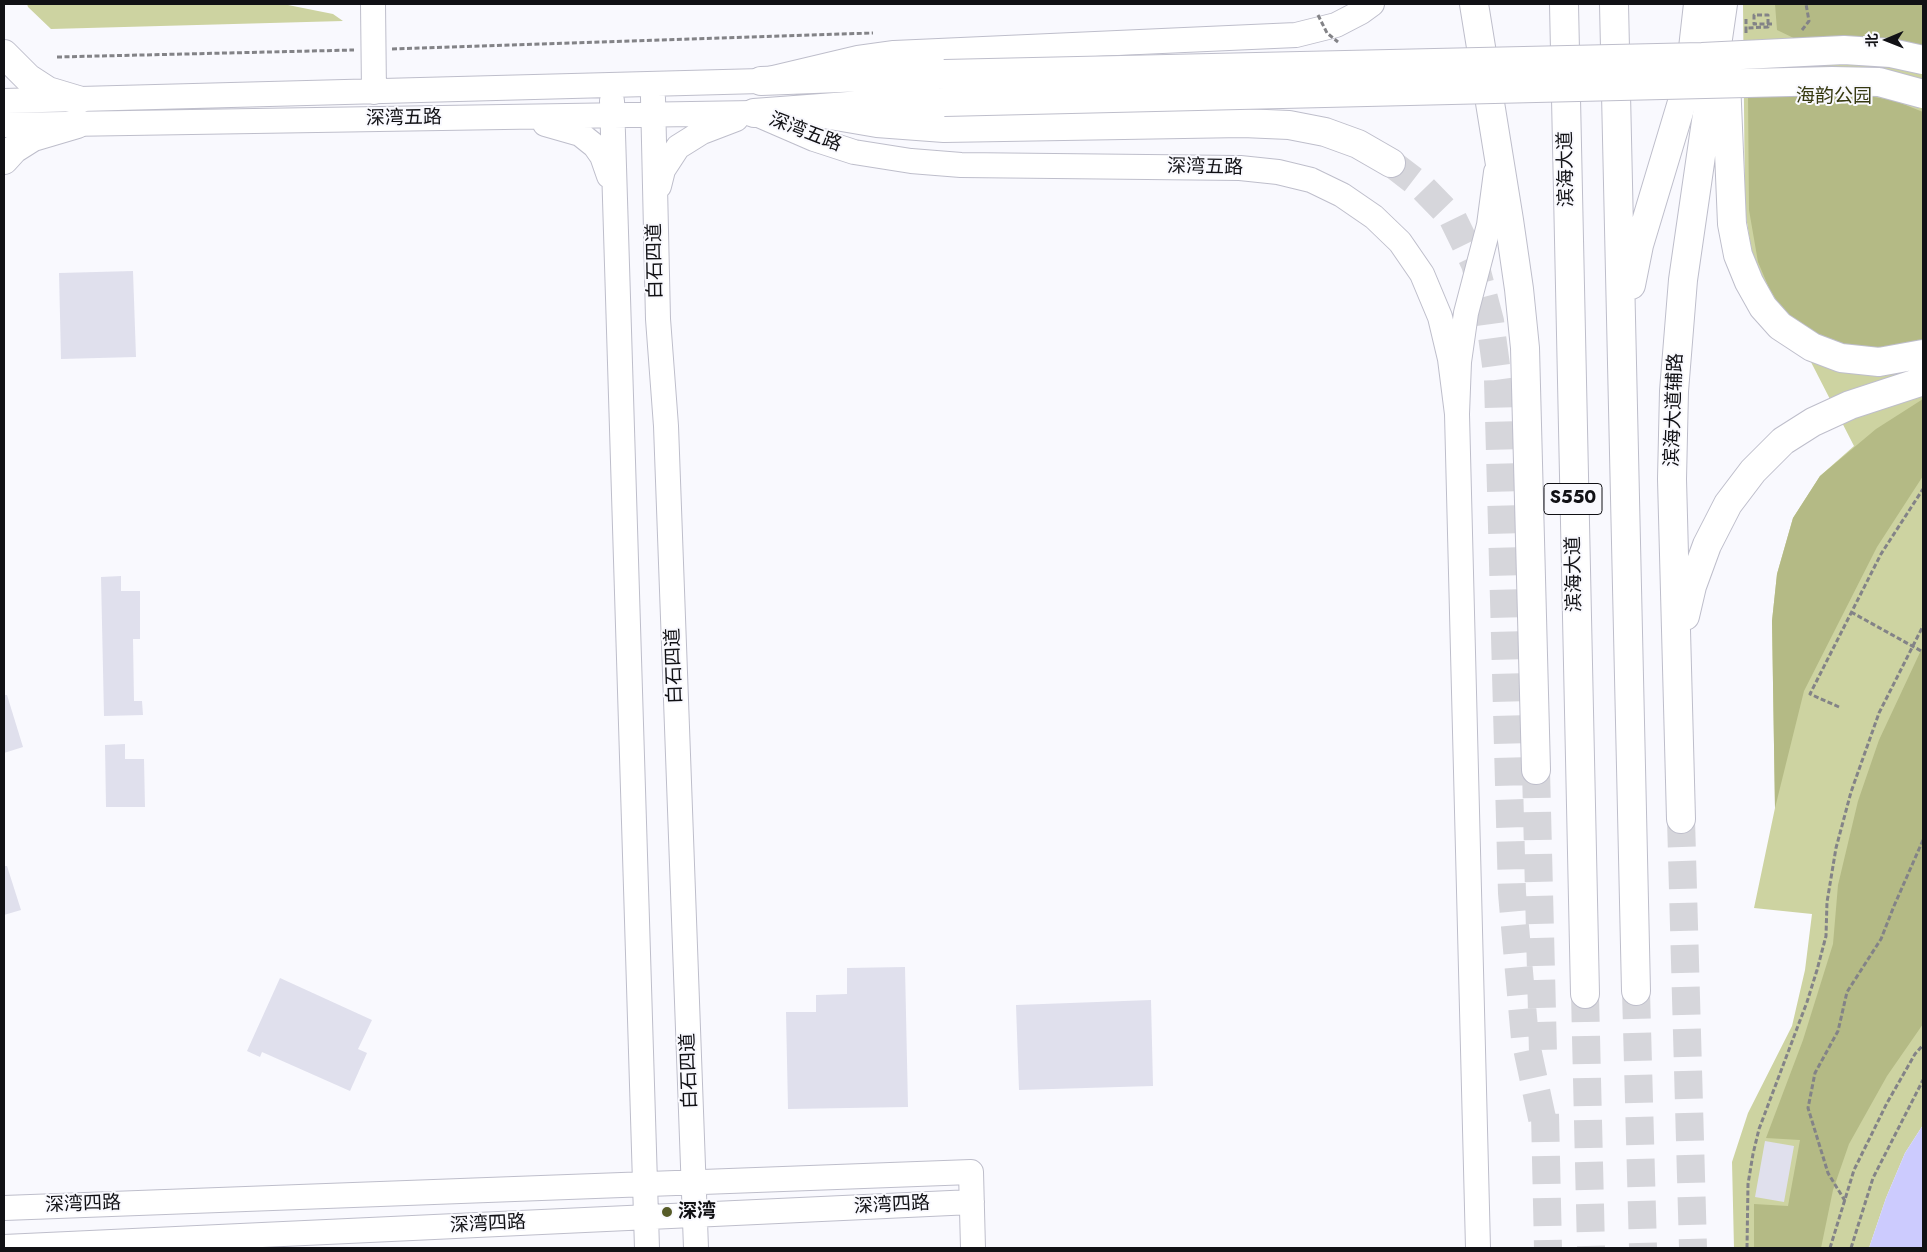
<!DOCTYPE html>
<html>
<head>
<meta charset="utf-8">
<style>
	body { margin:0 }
	#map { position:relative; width:1927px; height:1252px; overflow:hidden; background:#f9f9fe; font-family:Jost,"Noto Sans SC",sans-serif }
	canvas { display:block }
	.frame { position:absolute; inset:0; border:5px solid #111115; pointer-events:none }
	.north { position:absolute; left:1862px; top:15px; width:50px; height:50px; -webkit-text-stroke:4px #f9f9fe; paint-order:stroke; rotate:269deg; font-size:14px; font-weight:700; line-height:20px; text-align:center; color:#111115 }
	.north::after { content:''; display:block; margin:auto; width:18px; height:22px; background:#111115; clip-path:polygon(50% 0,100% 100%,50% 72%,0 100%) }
</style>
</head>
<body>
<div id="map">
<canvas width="1927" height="1252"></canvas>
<div class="frame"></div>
<div class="north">北</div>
</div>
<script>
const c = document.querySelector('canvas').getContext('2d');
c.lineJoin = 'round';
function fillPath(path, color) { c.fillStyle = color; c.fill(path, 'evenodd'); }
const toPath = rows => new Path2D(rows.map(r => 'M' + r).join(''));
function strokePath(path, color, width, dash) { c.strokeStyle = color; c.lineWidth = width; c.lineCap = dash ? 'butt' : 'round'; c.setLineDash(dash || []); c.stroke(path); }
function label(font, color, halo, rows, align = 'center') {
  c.font = font + ' Jost,"Noto Sans SC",sans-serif'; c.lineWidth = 4; c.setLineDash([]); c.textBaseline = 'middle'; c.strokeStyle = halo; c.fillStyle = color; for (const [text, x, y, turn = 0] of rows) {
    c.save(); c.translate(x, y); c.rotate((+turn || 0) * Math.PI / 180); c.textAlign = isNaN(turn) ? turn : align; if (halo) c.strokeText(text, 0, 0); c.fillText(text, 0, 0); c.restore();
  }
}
const green = toPath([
	[27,4,283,4,333,14,343,21,51,29,28,7],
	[1743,4,1923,4,1923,1125,1905,1153,1886,1198,1869,1248,1734,1248,1732,1162,1748,1113,1792,1026,1805,970,1812,914,1754,908,1775,808,1772,621,1777,574,1793,518,1820,476,1854,446,1792,325,1767,291,1752,254,1745,210]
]);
const forest = toPath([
	[1775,4,1923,4,1923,48,1802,42,1777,30],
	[1748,94,1861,95,1893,100,1923,112,1923,341,1882,349,1848,346,1817,335,1790,317,1778,303,1769,288,1758,262,1749,210],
	[1923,399,1923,476,1877,547,1804,691,1775,808,1772,621,1777,574,1793,518,1820,476,1876,429],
	[1923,646,1923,1024,1887,1076,1849,1144,1833,1190,1821,1248,1754,1248,1754,1204,1788,1206,1800,1140,1766,1138,1803,1040,1833,944,1838,885,1858,801,1879,740]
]);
const water = toPath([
	[1923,1125,1923,1248,1869,1248,1886,1198,1905,1153]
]);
const building = toPath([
	[133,271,136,357,61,359,59,273],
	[121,576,121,591,140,591,140,639,133,639,134,701,142,701,143,715,104,716,101,577],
	[4,695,7,695,23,747,4,753],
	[125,744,125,759,144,759,145,807,106,807,105,745],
	[4,866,7,866,21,910,4,915],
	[905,967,908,1107,788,1109,786,1012,816,1012,816,995,847,994,847,968],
	[280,978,372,1020,358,1049,367,1053,350,1091,262,1052,260,1057,247,1051],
	[1151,1000,1153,1086,1019,1090,1016,1005],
	[1765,1141,1794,1146,1784,1202,1755,1197]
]);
const majorTunnel = toPath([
	[1391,163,1421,186,1453,219,1475,264,1490,321,1498,380,1512,893,1525,1039,1545,1132],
	[1536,770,1543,1053],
	[1681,819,1693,1248],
	[1545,1114,1548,1248]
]);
const highwayTunnel = toPath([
	[1636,991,1643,1248],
	[1585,994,1591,1248]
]);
const path = toPath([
	[1746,19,1746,28],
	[1802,30,1809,21,1806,4],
	[1746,33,1746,28,1768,27,1768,15,1754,15,1754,24,1772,24],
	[392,49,873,33],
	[57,57,354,50],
	[1851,612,1923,652],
	[1839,707,1810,694,1881,554,1923,489],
	[1845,1201,1828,1173,1808,1108,1815,1073,1838,1031,1847,992,1881,939,1894,906,1923,840],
	[1747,1248,1748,1184,1753,1154,1759,1129,1807,1002,1817,970,1826,936,1827,902,1836,848,1851,792,1879,713,1923,626],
	[1830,1248,1854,1170,1887,1103,1915,1054,1923,1045],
	[1851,1248,1873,1178,1923,1080]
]);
const minor = toPath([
	[373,4,374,92],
	[653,98,658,319,666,426,696,1248],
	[4,101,761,81,858,58,894,53,1296,35,1336,25,1361,12,1372,4],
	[612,101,647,1248],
	[545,124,580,134,595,146,602,156,609,176],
	[4,125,754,113,814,139,854,152,911,161,961,165,1240,168,1278,172,1311,180,1342,195,1374,217,1400,242,1422,274,1440,317,1450,359,1457,414],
	[659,186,663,170,678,147,702,132,736,119],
	[4,1208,971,1172,973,1248],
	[4,1247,972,1202],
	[1478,1248,1457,414,1459,362,1466,313,1489,225,1496,172]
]);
const major = toPath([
	[1474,4,1509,220,1519,289,1525,348,1536,770],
	[4,54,28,78,48,91,78,100],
	[1726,80,1732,224,1738,255,1749,282,1763,307,1780,326,1812,347,1841,358,1879,362,1923,354],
	[761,81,944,74],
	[801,110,877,123,944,128,1243,123,1289,125,1325,132,1358,144,1391,163],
	[754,113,862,105,944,102],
	[4,160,14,149,33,137,77,124],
	[1685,616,1692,586,1707,545,1728,504,1753,471,1783,441,1813,422,1850,405,1923,381],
	[1681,819,1672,479,1674,391,1683,280,1723,4]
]);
const highway = toPath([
	[1564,4,1585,994],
	[1614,4,1636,991],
	[1631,285,1639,245,1682,102,1691,66,1698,4]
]);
const pathBridge = toPath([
	[1318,15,1327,33,1338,42]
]);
const majorBridge = toPath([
	[944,74,1702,57,1844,50,1891,53,1923,60],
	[944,102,1832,81,1879,82,1923,94]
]);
const markers = [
	[667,1212,6,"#565b28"]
];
const shields = [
	[1573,499,58]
];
const shieldNames = [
	["S550",1573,499]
];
const parkNames = [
	["海韵公园",1834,97]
];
const streetNames = [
	["深湾五路",404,119,-1],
	["深湾五路",805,133,21],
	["深湾五路",1205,168,1],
	["滨海大道",1567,169,-91],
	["白石四道",656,261,-91],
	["滨海大道辅路",1675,410,-88],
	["滨海大道",1575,574,-91],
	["白石四道",675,666,-92],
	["白石四道",690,1071,-92],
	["深湾四路",83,1205,-2],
	["深湾四路",892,1206,-3],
	["深湾四路",488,1225,-3]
];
const poiNames = [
	["深湾",678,1212]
];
fillPath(green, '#cdd3a1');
fillPath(forest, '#b4ba85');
fillPath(water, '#cccbfe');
fillPath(building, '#e0e0ed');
strokePath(majorTunnel, '#d6d6db', 28, [28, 14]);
strokePath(highwayTunnel, '#d6d6db', 28, [28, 14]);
strokePath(minor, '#bebecb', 26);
strokePath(major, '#bebecb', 30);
strokePath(highway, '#bebecb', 30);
strokePath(path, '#838387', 3, [5, 2.5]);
strokePath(minor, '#fff', 24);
strokePath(major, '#fff', 28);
strokePath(highway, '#fff', 28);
strokePath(majorBridge, '#bebecb', 30, []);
strokePath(pathBridge, '#838387', 3, [5, 2.5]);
strokePath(majorBridge, '#fff', 28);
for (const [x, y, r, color] of markers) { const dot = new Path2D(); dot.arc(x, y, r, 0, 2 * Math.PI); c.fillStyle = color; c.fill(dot); strokePath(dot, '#f9f9fe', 2); }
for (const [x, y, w] of shields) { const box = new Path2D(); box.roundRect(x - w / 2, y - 15.5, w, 31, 4); c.fillStyle = '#f9f9fe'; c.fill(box); strokePath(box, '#111115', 1); }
label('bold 18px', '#111115', null, shieldNames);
label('19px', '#363910', '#f9f9fe', parkNames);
label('19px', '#111115', '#f9f9fe', streetNames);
label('bold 19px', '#111115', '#f9f9fe', poiNames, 'left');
</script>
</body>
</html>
